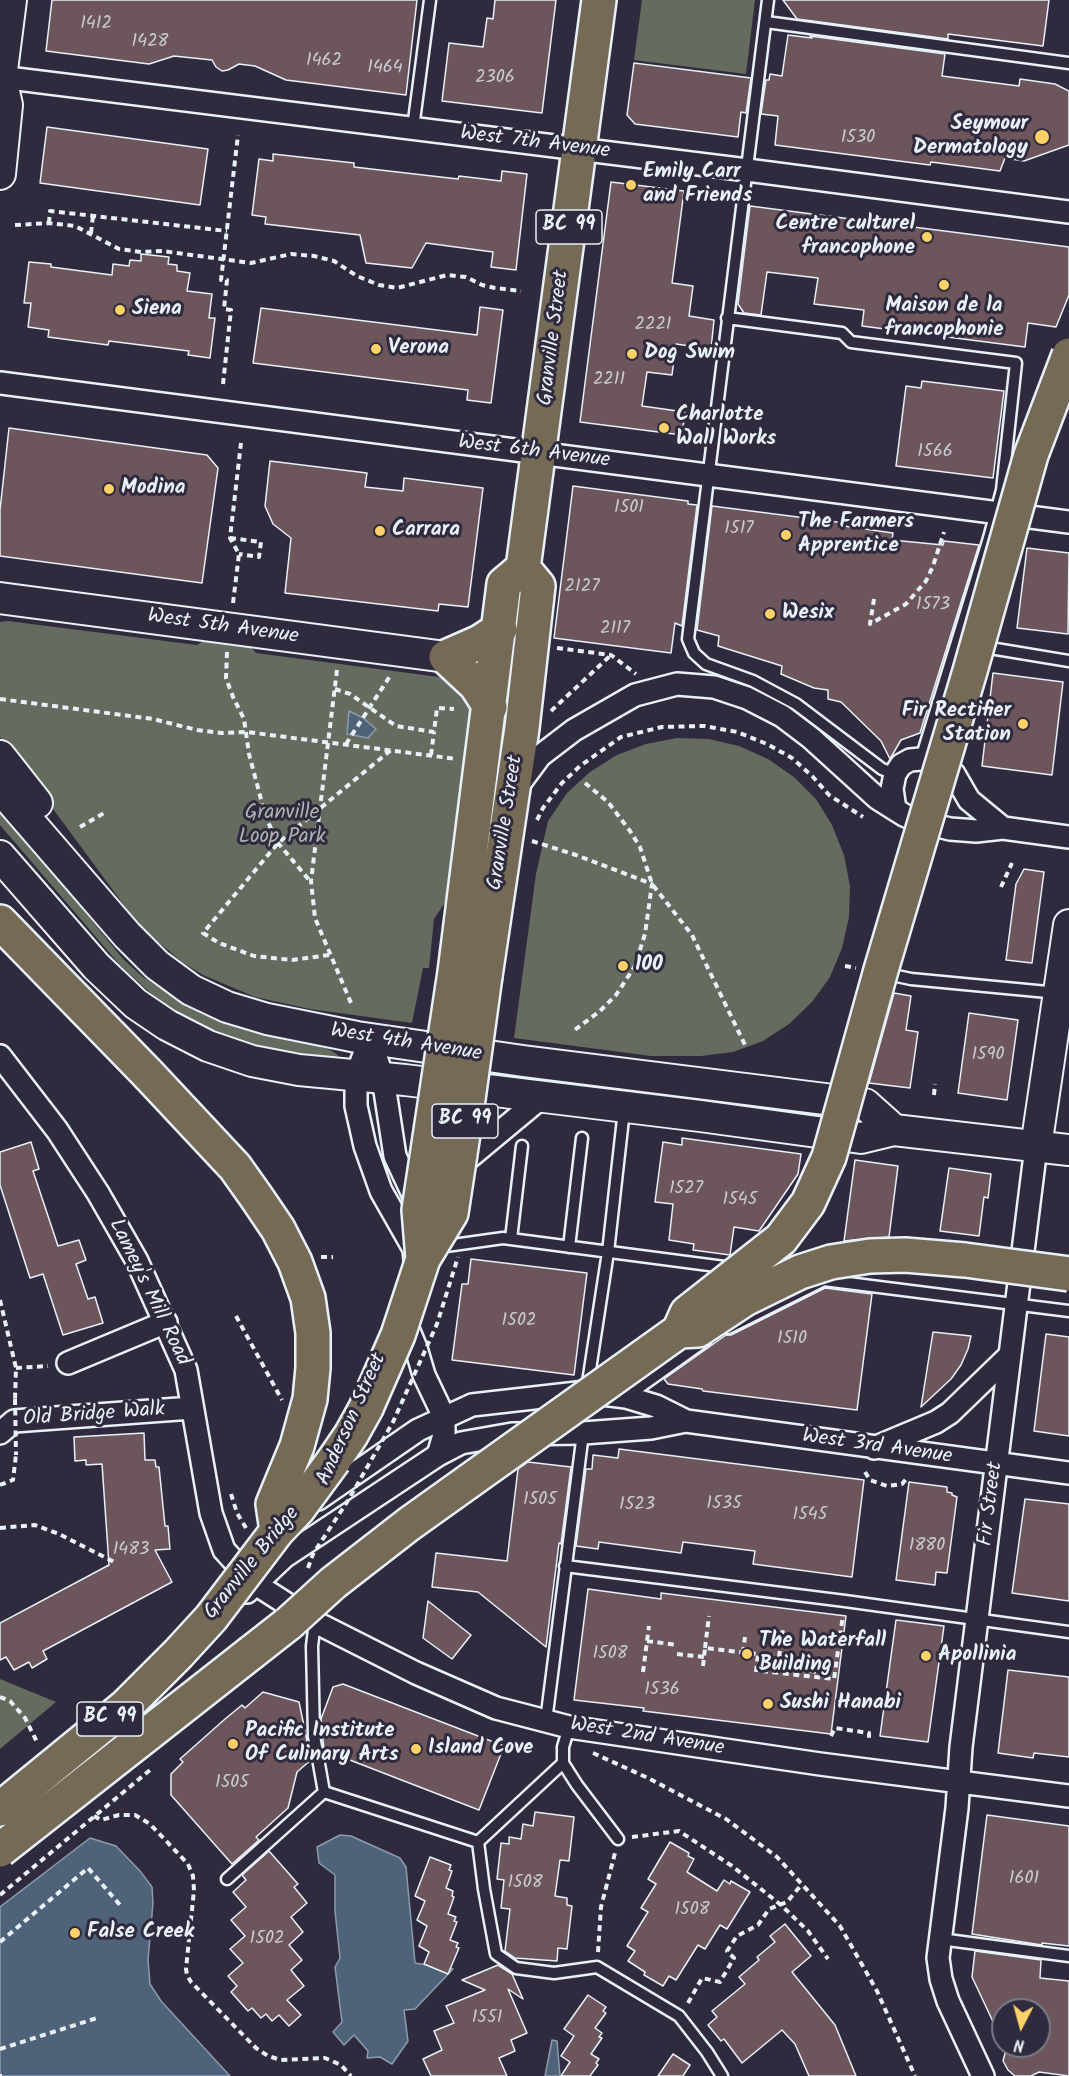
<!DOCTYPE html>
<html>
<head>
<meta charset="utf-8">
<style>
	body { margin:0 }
	#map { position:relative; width:1069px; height:2076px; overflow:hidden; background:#2f2a3d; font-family:Kalam,sans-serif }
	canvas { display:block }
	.north { position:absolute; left:991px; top:1998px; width:60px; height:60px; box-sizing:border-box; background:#2f2a3d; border:2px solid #797a88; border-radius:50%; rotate:186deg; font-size:16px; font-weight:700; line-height:24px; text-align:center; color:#e8f1f8 }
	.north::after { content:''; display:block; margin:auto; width:21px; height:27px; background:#ffd166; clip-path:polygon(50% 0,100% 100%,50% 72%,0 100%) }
</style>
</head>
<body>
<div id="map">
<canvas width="1069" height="2076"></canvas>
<div class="north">N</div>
</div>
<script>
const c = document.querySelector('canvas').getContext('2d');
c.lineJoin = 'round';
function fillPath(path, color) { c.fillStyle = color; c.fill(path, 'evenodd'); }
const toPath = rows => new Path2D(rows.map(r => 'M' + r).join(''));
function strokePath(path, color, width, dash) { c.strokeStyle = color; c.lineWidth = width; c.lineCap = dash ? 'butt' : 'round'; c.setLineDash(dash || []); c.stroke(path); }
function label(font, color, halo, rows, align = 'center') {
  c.font = font + ' Kalam,sans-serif'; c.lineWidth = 6; c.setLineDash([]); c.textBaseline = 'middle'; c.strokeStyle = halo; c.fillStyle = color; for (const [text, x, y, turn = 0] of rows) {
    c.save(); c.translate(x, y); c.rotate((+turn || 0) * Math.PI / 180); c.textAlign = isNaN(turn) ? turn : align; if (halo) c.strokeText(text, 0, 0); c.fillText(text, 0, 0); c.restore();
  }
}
const green = toPath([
	[642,0,755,0,746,74,634,60],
	[8,621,197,645,205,640,249,645,256,653,439,677,456,683,469,703,470,713,446,901,434,919,429,968,423,968,412,1023,310,1009,255,997,203,975,182,962,142,928,129,912,0,737,0,622],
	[677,738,709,739,739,746,768,759,794,777,816,799,832,825,844,855,850,886,849,917,842,948,830,977,812,1002,789,1024,763,1041,733,1052,701,1056,651,1056,514,1038,536,874,548,821,567,793,590,772,617,755,646,744],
	[0,808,123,959,143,977,185,1004,213,1017,236,1027,260,1033,307,1041,330,1050,338,1055,337,1058,256,1047,207,1030,158,1000,119,964,0,825],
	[0,1679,56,1702,0,1749]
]);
const water = toPath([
	[349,711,363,718,376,729,368,738,347,734,349,711],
	[340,1835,351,1836,400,1858,406,1867,415,1963,453,1969,415,2009,404,2010,408,2041,392,2064,380,2057,367,2058,368,2051,354,2035,344,2045,333,2032,342,2022,335,1967,340,1958,335,1911,335,1875,319,1863,317,1847,340,1835],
	[90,1838,116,1846,140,1871,152,1887,153,1903,148,1960,150,1984,161,2001,230,2076,0,2076,0,1907,90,1838],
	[552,2040,557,2041,560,2076,545,2076,552,2040]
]);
const building = toPath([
	[52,0,417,0,406,95,286,80,255,66,239,64,228,70,222,71,216,67,212,60,174,56,149,64,46,51,52,0],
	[495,0,556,0,542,113,442,101,449,43,483,47,487,18,493,19,495,0],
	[783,0,1049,0,1043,46,948,34,948,39,797,19,783,0],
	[788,35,812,38,810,36,945,54,942,76,1019,86,1020,79,1055,84,1069,91,1069,145,1024,161,1005,158,1000,171,931,162,930,165,775,145,778,116,761,114,766,80,769,80,770,74,782,76,788,35],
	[634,63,751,78,746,113,741,112,738,137,635,124,627,115,634,63],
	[47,127,208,149,200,205,40,183,47,127],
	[273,154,354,163,354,167,458,179,459,176,501,181,502,171,527,174,516,270,491,267,493,252,426,243,412,268,366,263,360,235,265,224,266,217,252,215,259,159,273,161,273,154],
	[611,182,684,191,672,283,693,286,689,316,714,320,711,349,676,344,672,375,647,372,642,406,685,412,682,435,580,422,611,182],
	[750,206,1069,247,1069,295,1056,327,1028,323,1025,347,862,326,864,310,814,304,818,278,767,272,761,315,744,313,738,304,750,206],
	[141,254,169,257,168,264,177,265,177,271,190,273,187,291,212,294,209,318,215,318,210,358,188,355,189,351,109,341,108,345,48,337,49,330,28,327,31,303,24,303,29,262,51,264,51,267,112,275,113,264,129,266,130,260,141,261,141,254],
	[480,307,503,310,491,403,467,400,468,390,253,363,261,308,477,335,480,307],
	[922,381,1004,391,993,478,896,466,906,386,921,388,922,381],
	[9,428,207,455,218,468,202,583,0,556,0,510,9,428],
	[270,461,367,473,365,487,403,491,404,478,483,488,468,607,439,604,438,611,285,593,291,538,273,524,265,506,270,461],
	[573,486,688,501,688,504,697,505,682,626,675,623,671,653,554,638,573,486],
	[712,506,845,523,844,526,893,533,892,540,943,545,944,541,979,545,920,733,901,740,890,759,881,741,841,702,828,699,828,690,814,688,781,674,782,666,718,646,719,636,697,630,712,506],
	[1027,548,1069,553,1068,634,1017,628,1027,548],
	[993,673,1063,682,1052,775,982,766,993,673],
	[1024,869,1044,872,1032,963,1006,960,1016,884,1024,869],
	[894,993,911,996,906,1030,918,1032,910,1088,869,1083,894,993],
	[969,1013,1018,1020,1007,1100,958,1093,969,1013],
	[682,1138,801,1154,798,1174,759,1231,734,1227,730,1255,693,1250,694,1244,669,1240,673,1204,655,1202,663,1142,682,1145,682,1138],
	[31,1142,39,1169,33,1171,58,1246,79,1240,86,1260,76,1264,88,1299,95,1297,103,1323,63,1335,43,1274,30,1278,0,1185,0,1152,31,1142],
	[855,1160,898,1166,889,1237,844,1241,855,1160],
	[949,1168,991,1174,988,1198,984,1197,979,1236,940,1231,949,1168],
	[471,1259,587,1273,574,1375,452,1360,462,1284,468,1284,471,1259],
	[825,1288,872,1294,857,1410,703,1391,702,1389,668,1384,664,1379,726,1335,731,1335,825,1288],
	[933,1332,971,1336,968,1349,961,1365,951,1379,921,1407,933,1332],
	[1046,1334,1069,1337,1069,1436,1034,1431,1046,1334],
	[144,1433,145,1460,155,1460,156,1467,159,1467,165,1526,168,1526,170,1549,155,1550,172,1582,43,1651,47,1659,32,1668,29,1662,14,1670,6,1657,0,1660,0,1623,109,1565,102,1464,86,1465,86,1460,75,1461,74,1437,144,1433],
	[619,1449,864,1480,852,1577,753,1564,755,1551,683,1542,681,1553,599,1542,598,1549,576,1546,586,1469,592,1469,593,1455,618,1458,619,1449],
	[528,1462,571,1467,561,1544,559,1543,546,1647,478,1592,432,1587,436,1553,507,1561,518,1469,528,1462],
	[909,1482,947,1487,947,1492,952,1493,952,1495,957,1497,947,1573,936,1572,935,1585,896,1580,909,1482],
	[1025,1499,1069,1504,1069,1601,1012,1593,1025,1499],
	[588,1589,661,1599,661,1593,846,1616,831,1734,643,1711,644,1708,574,1700,588,1589],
	[428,1601,471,1635,452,1659,423,1638,428,1601],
	[896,1620,944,1626,928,1742,880,1736,896,1620],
	[1008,1670,1069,1677,1069,1757,1034,1753,1033,1758,998,1753,1008,1670],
	[343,1684,504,1746,479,1810,324,1750,321,1719,333,1687,343,1684],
	[263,1692,299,1702,311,1760,297,1772,288,1808,256,1837,259,1840,232,1864,171,1795,171,1774,183,1762,180,1759,225,1719,242,1705,245,1708,263,1692],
	[535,1812,574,1817,569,1861,560,1860,555,1896,567,1898,567,1905,572,1906,567,1949,558,1948,557,1961,515,1958,505,1951,510,1909,501,1908,504,1880,497,1879,501,1843,509,1844,509,1837,521,1839,523,1824,533,1826,535,1812],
	[987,1815,1069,1826,1069,1946,1042,1943,1042,1945,972,1934,987,1815],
	[670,1842,689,1853,688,1856,694,1859,687,1872,717,1891,724,1880,730,1884,731,1881,750,1892,727,1929,720,1925,705,1949,698,1945,676,1980,669,1976,663,1986,644,1975,645,1972,628,1961,635,1951,627,1946,648,1912,641,1908,656,1884,648,1879,670,1842],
	[269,1851,298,1884,294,1887,307,1903,291,1917,303,1932,289,1945,302,1960,291,1970,304,1986,287,2000,301,2015,289,2026,279,2015,272,2021,266,2014,261,2018,252,2008,248,2011,231,1992,237,1986,228,1976,243,1963,230,1949,245,1936,231,1920,246,1907,233,1892,246,1880,242,1875,269,1851],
	[430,1857,451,1865,449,1870,452,1871,446,1888,453,1891,452,1896,454,1897,448,1914,456,1917,454,1921,457,1922,450,1940,458,1943,456,1947,459,1948,448,1974,424,1964,429,1952,419,1946,427,1926,417,1920,425,1901,415,1896,430,1857],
	[785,1924,811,1956,792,1972,835,2025,856,2076,809,2076,795,2044,782,2030,742,2063,724,2039,721,2041,708,2025,717,2017,712,2011,745,1984,739,1977,759,1960,757,1957,775,1942,770,1936,785,1924],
	[975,1951,1041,1960,1040,1978,1069,1981,1069,2076,1039,2072,1031,2076,1015,2076,1008,2070,1003,2061,1007,2046,1039,2046,1039,2010,1003,2010,1003,2043,972,1977,975,1951],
	[498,1965,512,1974,523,1999,508,1989,527,2033,511,2040,515,2051,499,2058,507,2076,431,2076,423,2059,442,2050,434,2031,454,2023,446,2006,485,1990,462,1980,498,1965],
	[588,1995,606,2007,603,2011,606,2013,595,2028,602,2033,599,2037,602,2038,591,2054,599,2059,596,2063,598,2065,590,2076,561,2076,570,2062,561,2056,574,2036,564,2029,588,1995],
	[673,2054,690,2065,683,2076,658,2076,673,2054]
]);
const path = toPath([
	[49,223,50,211,227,231],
	[15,225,49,223,75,226,119,249,141,252,162,251,251,263,291,254,314,256,334,261,357,276,379,285,397,288,447,275,466,277,482,285,495,288,521,291],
	[91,233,93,216],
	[223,384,231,310,224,309,227,280,221,280,238,135],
	[230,538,261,542,259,557,239,554],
	[874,599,870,624,906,604,926,581,933,566,944,532],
	[233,603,239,554,230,538,241,443],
	[557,648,611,655,636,674],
	[227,652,226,678,233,697,244,719,249,754,266,818,278,843,310,881],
	[337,670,311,881,315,918,351,1003],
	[335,689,350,694,396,726,434,732,437,708,454,709],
	[0,699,153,719,197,730,222,733,247,732,457,759],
	[551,711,611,655],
	[346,744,390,676],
	[431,755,434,732],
	[585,783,608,802,630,831,640,847,652,884,692,935,745,1045],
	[537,820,543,808,562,783,580,766,621,737,662,727,704,726,737,732,767,744,792,758,813,777,829,795,863,817],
	[80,827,104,813],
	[532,841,576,855,652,884,645,934,635,966,616,995,600,1011,572,1032],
	[1001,887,1012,863],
	[329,955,292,960,254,956,219,943,203,933,278,843,391,750],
	[845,966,856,968],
	[934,1095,935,1084],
	[321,1257,333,1257],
	[0,1300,16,1368,15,1399],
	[236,1316,282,1400],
	[16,1368,48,1366],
	[865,1472,870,1480,887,1486,902,1484,908,1477],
	[0,1485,13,1480,16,1455],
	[231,1494,237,1513,246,1528],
	[0,1528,35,1525,59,1534,114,1562],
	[647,1641,678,1645],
	[705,1648,709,1616],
	[743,1653,745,1637],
	[677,1654,704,1657],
	[779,1657,783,1629],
	[806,1661,836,1665],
	[703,1666,705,1648,766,1655],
	[805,1670,806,1661,766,1655,765,1665,817,1672],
	[762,1671,834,1679,843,1615],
	[643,1672,649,1626],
	[756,1672,758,1655],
	[0,1697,10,1701,25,1718,38,1744],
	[831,1736,835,1728,855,1731,869,1733,869,1741],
	[593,1753,648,1778,726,1819,777,1857,840,1926,877,1991,915,2076],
	[94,1816,101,1820,119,1815,135,1815,150,1824,188,1864,193,1876,194,1890,186,1969,187,1975,191,1982,256,2048,268,2056,281,2060,325,2058,341,2065,351,2076],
	[632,1837,679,1831,732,1866,781,1905,808,1931,828,1959],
	[0,1895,150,1770],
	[0,1942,88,1868,120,1905],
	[598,1952,601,1907,615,1853],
	[688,2003,702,1978,720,1982,734,1958,727,1951,737,1936,758,1925,769,1909,787,1902,802,1884],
	[0,2049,97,2018],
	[0,2074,0,2076]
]);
const lane = toPath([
	[768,0,688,639,694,653,706,664,753,681,796,704,882,769,895,774],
	[766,22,1069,63],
	[413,128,430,0],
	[727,318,842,333,851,342,1016,363,1002,490,989,538,921,759],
	[984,645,984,647,1069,661],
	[883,973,911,979,1058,993],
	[511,1239,522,1146],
	[439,1247,503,1238,732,1268],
	[569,1247,582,1138],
	[816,1279,1069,1311],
	[728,1328,824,1280],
	[587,1389,608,1252,624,1110],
	[626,1397,706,1340],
	[565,1566,845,1601,1069,1632],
	[315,1622,312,1646,314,1736,324,1792],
	[546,1721,583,1433],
	[569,1727,563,1747,563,1763,577,1785,618,1839],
	[478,1842,563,1763],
	[227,1879,324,1792,478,1842,484,1889,496,1954,516,1968,554,1973,597,1967,679,2016,707,2052,722,2076],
	[940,1939,1069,1956]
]);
const street = toPath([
	[0,77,747,170,1069,212],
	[0,383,1069,522],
	[517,787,540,756,574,730,635,695,677,684,714,687,747,698,782,716,811,738,877,798,904,815,918,821,950,829,976,831,1003,828,1069,837],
	[895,809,892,789,895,774,901,765,910,760,921,759,939,761,954,774,969,800,1003,828],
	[370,1039,356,1076,356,1106,365,1146,381,1191,414,1249,415,1260],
	[370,1039,383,1078,395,1156,419,1207],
	[0,1056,57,1130,98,1193,137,1261,186,1370,211,1513,224,1550,254,1583,315,1622,416,1673,496,1708,546,1721,569,1727,820,1764,1069,1796],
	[459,1172,465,1161,542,1097],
	[402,1314,416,1348,424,1375,444,1417,444,1435,438,1455],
	[68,1363,166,1322],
	[0,1433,14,1421,192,1408],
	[874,1448,936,1422,950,1413,1010,1355],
	[318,1499,418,1430,472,1405,586,1392,626,1397,656,1406,686,1421,1069,1473],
	[247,1592,284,1557,438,1455,461,1443,512,1434,583,1433,651,1428,686,1421],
	[983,2076,948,2001,941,1979,938,1958,957,1808,961,1747,1036,1147]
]);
const secondary = toPath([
	[0,174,7,105,1,78,11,0],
	[0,598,446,657],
	[0,756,37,803],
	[0,788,127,935,157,965,191,990,227,1007,267,1019,357,1037,523,1061,865,1104,894,1130],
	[0,856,96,966,136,1004,167,1025,208,1046,252,1061,299,1070,405,1080,700,1116,861,1138,894,1130,1069,1150],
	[1036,1147,1069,925]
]);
const highway = toPath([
	[490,707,476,685,446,657,480,642,500,629],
	[0,922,148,1074],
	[455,972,504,584,523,568,599,0],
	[485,976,522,728,538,586,523,568],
	[334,1460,351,1435,366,1408],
	[252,1652,289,1623]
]);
const pathBridge = toPath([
	[15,1399,16,1455],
	[308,1568,313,1554,349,1499,393,1422,437,1324,458,1257]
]);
const highwayBridge = toPath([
	[148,1074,235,1167,257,1198,278,1229,295,1262,308,1298,313,1333,313,1368,310,1399,297,1446,273,1504,277,1531],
	[423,1259,419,1210,455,972],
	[679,1331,687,1313,781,1239,808,1203,829,1157,881,970,970,671,1031,455,1069,355],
	[366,1408,398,1335,423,1259,451,1213,465,1121,485,976],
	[289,1623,333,1583,409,1524,679,1331,698,1330,745,1299,800,1272,831,1262,870,1256,905,1255,965,1260,1069,1274],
	[0,1809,126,1706,178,1654,211,1618,277,1531,298,1509,334,1460],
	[0,1850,252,1652]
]);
const markers = [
	[1042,137,8,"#ffd166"],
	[631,185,6,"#ffd166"],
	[927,237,6,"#ffd166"],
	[944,285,6,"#ffd166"],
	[120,310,6,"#ffd166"],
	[376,349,6,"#ffd166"],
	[632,354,6,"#ffd166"],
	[664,428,6,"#ffd166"],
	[109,489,6,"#ffd166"],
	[380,531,6,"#ffd166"],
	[786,535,6,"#ffd166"],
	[770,614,6,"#ffd166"],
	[1023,724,6,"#ffd166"],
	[623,966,6,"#ffd166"],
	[747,1654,6,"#ffd166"],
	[926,1656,6,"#ffd166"],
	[768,1704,6,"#ffd166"],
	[233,1744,6,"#ffd166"],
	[416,1749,6,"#ffd166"],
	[75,1933,6,"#ffd166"]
];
const numberNames = [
	["1412",96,25],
	["1428",150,43],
	["1462",324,62],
	["1464",385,69],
	["2306",495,79],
	["1530",858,139],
	["2221",653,326],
	["2211",609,381],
	["1566",935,453],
	["1501",629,509],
	["1517",739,530],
	["2127",582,588],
	["1573",933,606],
	["2117",615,630],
	["1590",988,1056],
	["1527",686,1190],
	["1545",740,1201],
	["1502",519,1322],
	["1510",792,1340],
	["1505",540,1501],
	["1535",724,1505],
	["1523",637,1506],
	["1545",810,1516],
	["1880",927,1547],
	["1483",131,1551],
	["1508",610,1655],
	["1536",662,1691],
	["1505",232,1784],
	["1601",1024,1880],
	["1508",525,1884],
	["1508",692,1911],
	["1502",267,1940],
	["1551",487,2019]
];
const shields = [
	[569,227,66],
	[465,1121,66],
	[110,1719,66]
];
const shieldNames = [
	["BC 99",569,227],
	["BC 99",465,1121],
	["BC 99",110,1719]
];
const poiNames = [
	["Seymour",1028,125,"right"],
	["Dermatology",1028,149,"right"],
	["Emily Carr",643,173],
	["and Friends",643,197],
	["Centre culturel",915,225,"right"],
	["francophone",915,249,"right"],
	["Maison de la",944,307,"center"],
	["francophonie",944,331,"center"],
	["Siena",132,310],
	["Verona",388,349],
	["Dog Swim",644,354],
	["Charlotte",676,416],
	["Wall Works",676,440],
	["Modina",121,489],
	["The Farmers",798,523],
	["Apprentice",798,547],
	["Carrara",392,531],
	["Wesix",782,614],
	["Fir Rectifier",1011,712,"right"],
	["Station",1011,736,"right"],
	["100",635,966],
	["The Waterfall",759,1642],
	["Building",759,1666],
	["Apollinia",938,1656],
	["Sushi Hanabi",780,1704],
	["Pacific Institute",245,1732],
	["Of Culinary Arts",245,1756],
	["Island Cove",428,1749],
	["False Creek",87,1933]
];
const streetNames = [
	["West 7th Avenue",535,144,7],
	["Granville Street",555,338,-83],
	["West 6th Avenue",534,453,7],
	["West 5th Avenue",223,628,8],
	["Granville Street",507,823,-81],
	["West 4th Avenue",406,1044,9],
	["Lamey's Mill Road",148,1293,64],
	["Old Bridge Walk",94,1416,-4],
	["Anderson Street",353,1420,-66],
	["West 3rd Avenue",877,1448,8],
	["Fir Street",992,1504,-83],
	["Granville Bridge",253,1564,-51],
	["West 2nd Avenue",647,1738,9]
];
const parkNames = [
	["Granville",282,814],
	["Loop Park",282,838]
];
fillPath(green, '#656c5f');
fillPath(water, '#4e637a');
strokePath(water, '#8c9cac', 1.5);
fillPath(building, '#6c565c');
strokePath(building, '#e8f1f8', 1.5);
strokePath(lane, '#e8f1f8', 15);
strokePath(street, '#e8f1f8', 26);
strokePath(secondary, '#e8f1f8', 34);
strokePath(highway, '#e8f1f8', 38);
strokePath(path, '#e8f1f8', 4, [6, 4.5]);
strokePath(lane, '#2f2a3d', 10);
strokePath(street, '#2f2a3d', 21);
strokePath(secondary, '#2f2a3d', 30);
strokePath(highway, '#756a55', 33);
strokePath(highwayBridge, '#e8f1f8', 38, []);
strokePath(pathBridge, '#e8f1f8', 4, [6, 4.5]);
strokePath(highwayBridge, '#756a55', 33);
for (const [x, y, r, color] of markers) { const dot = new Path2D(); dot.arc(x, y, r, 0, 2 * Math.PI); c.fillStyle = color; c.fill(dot); strokePath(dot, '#2f2a3d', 2); }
label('18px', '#c9cad1', null, numberNames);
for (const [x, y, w] of shields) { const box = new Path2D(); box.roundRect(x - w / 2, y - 17, w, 34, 4.5); c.fillStyle = '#2f2a3d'; c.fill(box); strokePath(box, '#e8f1f8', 1.5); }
label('bold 20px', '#e8f1f8', null, shieldNames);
label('bold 21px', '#e8f1f8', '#2f2a3d', poiNames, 'left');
label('21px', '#e8f1f8', '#2f2a3d', streetNames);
label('21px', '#adb5b3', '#2f2a3d', parkNames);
</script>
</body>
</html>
